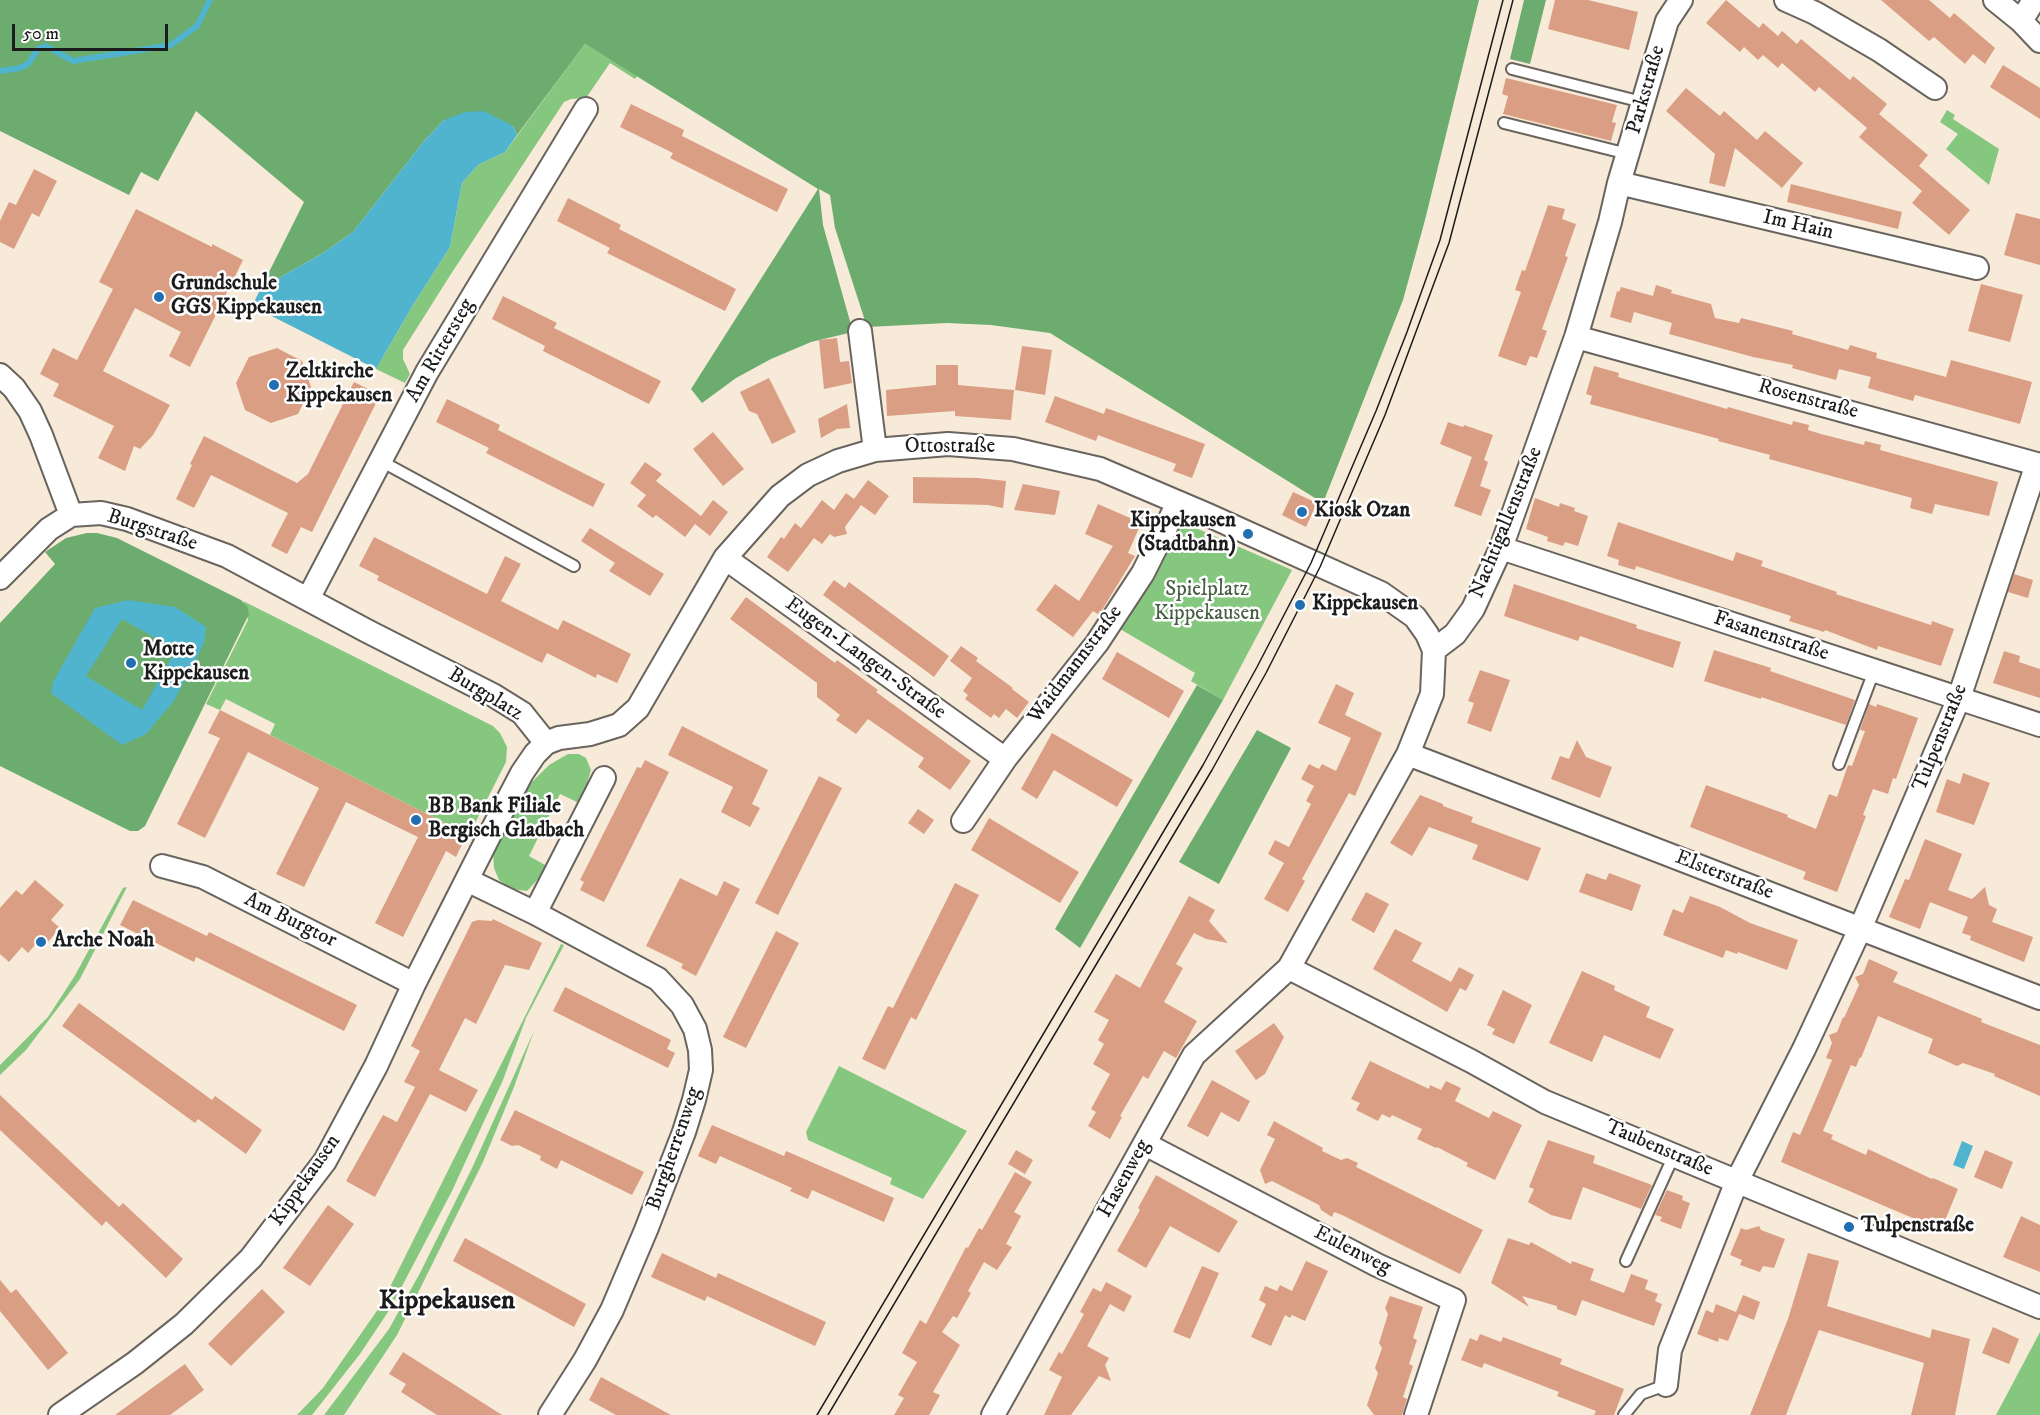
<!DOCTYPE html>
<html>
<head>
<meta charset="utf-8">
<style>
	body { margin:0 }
	#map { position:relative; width:2040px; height:1415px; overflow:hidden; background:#f8ead8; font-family:"IM FELL DW Pica",serif }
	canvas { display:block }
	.scale { position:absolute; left:12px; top:24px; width:156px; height:27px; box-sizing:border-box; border:3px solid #1c1c1c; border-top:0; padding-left:8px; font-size:18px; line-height:21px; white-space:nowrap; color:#1c1c1c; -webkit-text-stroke:4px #fff; paint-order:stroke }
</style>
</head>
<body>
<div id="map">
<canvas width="2040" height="1415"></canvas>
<div class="scale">50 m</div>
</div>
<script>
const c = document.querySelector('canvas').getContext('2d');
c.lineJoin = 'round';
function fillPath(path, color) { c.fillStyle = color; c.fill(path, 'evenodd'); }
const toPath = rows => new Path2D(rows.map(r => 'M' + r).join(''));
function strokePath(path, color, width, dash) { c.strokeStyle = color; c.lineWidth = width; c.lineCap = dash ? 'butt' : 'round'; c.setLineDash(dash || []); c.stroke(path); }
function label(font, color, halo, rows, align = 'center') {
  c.font = font + ' "IM FELL DW Pica",serif'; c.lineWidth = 5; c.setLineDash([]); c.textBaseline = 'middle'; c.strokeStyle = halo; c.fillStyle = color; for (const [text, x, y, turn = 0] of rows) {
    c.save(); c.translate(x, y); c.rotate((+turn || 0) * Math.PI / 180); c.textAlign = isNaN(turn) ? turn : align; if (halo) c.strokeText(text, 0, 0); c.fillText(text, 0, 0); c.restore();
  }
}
const green = toPath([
	[585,44,637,76,635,79,610,63,586,98,571,99,564,102,451,274,403,350,403,359,410,374,405,383,376,369,413,305,450,247,462,183,478,165,505,152],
	[1947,110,1955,115,1953,119,1999,149,1989,185,1946,149,1958,134,1940,122],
	[1184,525,1189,525,1292,570,1223,700,1191,681,1195,673,1120,629,1148,585,1179,528],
	[241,600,493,726,500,733,507,747,506,762,469,835,270,735,275,724,226,699,220,710,206,704,248,620,244,602],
	[568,754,579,754,586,758,591,770,586,787,579,803,560,794,529,856,547,866,540,877,527,891,512,889,499,880,494,868,493,854,530,784,549,765],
	[127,887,80,979,26,1050,0,1075,0,1065,48,1017,74,977,123,888],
	[561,944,564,945,526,1018,503,1080,452,1191,390,1309,360,1354,312,1415,297,1415,323,1388,381,1305],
	[534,1031,514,1087,483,1162,397,1335,344,1415,324,1415,389,1329,420,1273,473,1166],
	[839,1066,967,1131,923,1199,890,1184,892,1178,808,1140,806,1132],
	[2040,1332,2040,1415,1996,1415]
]);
const forest = toPath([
	[0,0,1479,0,1425,220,1403,300,1323,503,1050,333,991,325,947,323,867,327,835,228,830,195,819,189,823,225,853,332,811,342,771,359,736,378,702,403,691,389,818,189,585,44,517,135,513,126,444,120,424,141,353,232,323,253,261,288,304,202,196,111,158,181,141,172,129,195,0,131],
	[1524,0,1546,0,1530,64,1510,59],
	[87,533,97,533,117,538,241,600,247,606,249,614,145,826,138,831,130,831,0,766,0,623,55,564,45,552,66,538],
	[1197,685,1223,700,1080,948,1055,929],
	[1257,730,1291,748,1219,884,1179,862]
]);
const water = toPath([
	[484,111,513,126,517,135,505,152,478,165,462,183,450,247,413,305,376,369,252,306,261,288,323,253,353,232,424,141,444,120,465,112],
	[128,600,175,607,206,627,204,643,174,701,146,734,122,745,51,693,53,682,95,608],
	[122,619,176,650,142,710,86,676],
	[1962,1141,1973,1146,1964,1169,1953,1165]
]);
const stream = toPath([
	[0,71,20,68,28,64,38,49,46,46,73,61,171,45,197,26,210,0]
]);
const building = toPath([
	[1555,0,1588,0,1638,12,1629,50,1548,29],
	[1726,0,1759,28,1763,23,1778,36,1782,31,1797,44,1801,39,1850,80,1853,76,1887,104,1879,114,1928,155,1919,166,1970,210,1949,235,1912,203,1922,191,1859,137,1867,128,1819,87,1815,92,1782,63,1778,68,1763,55,1758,60,1744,47,1740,52,1706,23],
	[1881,0,1929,0,1950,18,1954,13,1995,48,1985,64,1973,54,1965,64,1934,37,1929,41],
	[2003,65,2040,88,2040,119,1990,87],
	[1506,78,1617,105,1612,122,1616,123,1611,141,1503,114,1508,96,1502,94],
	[1686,88,1720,116,1724,111,1757,140,1765,131,1803,163,1782,188,1735,148,1725,187,1709,183,1715,154,1666,111],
	[631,104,684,130,682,136,788,189,777,212,670,158,673,153,620,127],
	[34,169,57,181,39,217,32,213,14,249,0,242,0,221,9,202,16,205],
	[1791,184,1902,212,1898,229,1787,202],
	[568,198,621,225,619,229,736,289,725,311,607,253,610,248,557,221],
	[1548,205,1565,209,1562,219,1576,224,1565,256,1568,257,1542,329,1547,331,1537,358,1530,356,1526,366,1498,356,1521,292,1515,290,1522,270,1525,271],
	[136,209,212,247,212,244,243,260,190,367,169,356,181,332,135,308,103,371,170,405,153,435,140,449,134,446,125,471,98,458,114,426,53,396,59,384,40,374,53,348,77,360,113,289,99,282],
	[2016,213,2040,219,2040,265,2004,255],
	[1981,284,2023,295,2010,342,1968,331],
	[1656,285,1672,290,1671,293,1711,304,1715,318,1739,323,1741,318,1793,331,1792,334,1848,350,1850,345,1877,353,1876,358,1946,377,1951,360,2032,382,2020,424,1915,395,1913,401,1868,388,1871,377,1839,369,1836,380,1792,368,1793,365,1753,357,1669,334,1672,323,1634,312,1631,323,1610,317,1617,291,1619,292,1621,287,1653,296],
	[503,296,557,323,554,328,661,381,649,404,543,351,545,346,492,319],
	[837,338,840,362,849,361,852,383,824,389,819,340],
	[1022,346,1052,350,1045,395,1015,390],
	[277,348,302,361,311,387,298,414,271,423,245,410,236,383,249,357],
	[936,365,958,365,958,385,1014,390,1011,420,955,416,955,411,887,416,886,390,936,385],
	[1594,366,1619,373,1618,377,1727,409,1728,407,1792,425,1793,421,1809,425,1808,430,1821,434,1864,445,1865,441,1881,445,1880,450,1998,482,1989,516,1935,504,1932,514,1910,508,1912,498,1769,459,1770,455,1718,441,1719,439,1590,404,1592,396,1586,394],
	[769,378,796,432,772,444,757,414,749,411,740,392],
	[354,382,380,395,312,532,301,527,287,554,271,546,288,513,211,475,194,508,176,499,192,465,190,464,204,436,297,483,308,474],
	[1055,396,1104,414,1106,408,1205,444,1192,478,1173,471,1176,464,1098,435,1096,441,1045,422],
	[447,399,500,425,498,430,605,484,593,507,486,453,489,448,436,422],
	[847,404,850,428,837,429,821,438,818,419],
	[1448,422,1463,427,1464,425,1493,435,1484,460,1488,462,1480,486,1491,490,1481,516,1454,506,1472,457,1440,444],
	[713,432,744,469,723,486,693,449],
	[645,462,662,474,656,481,701,516,713,500,728,512,710,536,695,524,685,537,656,515,653,518,637,506,646,495,630,483],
	[913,477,978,478,1006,481,1003,508,988,505,913,503],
	[868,480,889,496,875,515,861,505,845,527,847,534,834,537,830,534,822,544,814,538,788,572,767,557,781,537,784,539,795,523,801,528,822,500,834,510,846,493,854,499],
	[1023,484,1060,491,1055,515,1014,510],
	[1293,492,1317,503,1306,527,1282,515],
	[1535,498,1559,507,1560,503,1575,508,1574,511,1588,516,1578,546,1565,542,1563,546,1547,541,1548,537,1526,529],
	[1098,504,1130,518,1137,508,1146,512,1128,553,1135,556,1099,615,1093,611,1073,637,1036,610,1055,584,1079,601,1113,546,1085,534],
	[1618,522,1733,561,1736,552,1763,561,1761,566,1837,592,1836,594,1931,625,1932,621,1954,629,1941,666,1878,646,1877,650,1825,630,1824,632,1789,621,1791,616,1636,566,1635,570,1618,565,1619,560,1607,556],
	[590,528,664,574,650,596,609,571,615,563,581,541],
	[374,537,487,594,505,556,521,564,501,601,558,630,563,620,631,654,617,683,597,674,596,678,547,653,542,663,377,580,379,576,359,566],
	[2014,574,2033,580,2028,598,2008,592],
	[834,580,845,588,849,582,949,656,934,677,823,595],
	[1514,584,1637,625,1636,628,1681,642,1673,668,1580,636,1578,641,1504,616],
	[746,597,835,663,837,660,878,690,876,692,971,761,950,790,918,767,924,758,868,719,856,734,836,720,840,715,817,697,817,683,730,619],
	[961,646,978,658,976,661,1013,688,1012,689,1029,702,1017,718,1006,709,999,718,994,714,991,718,965,699,968,695,963,691,972,678,950,661],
	[1714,650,1771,668,1770,671,1855,700,1846,725,1761,697,1761,699,1704,681],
	[2004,651,2020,656,2019,662,2040,669,2040,698,1993,683],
	[1117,652,1184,691,1169,718,1102,679],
	[1480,670,1510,680,1491,732,1467,723,1474,703,1468,701],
	[1336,684,1354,693,1345,715,1382,733,1355,796,1349,793,1302,879,1305,881,1288,912,1264,899,1284,863,1268,854,1275,840,1289,847,1311,804,1306,801,1314,786,1301,779,1309,764,1319,769,1322,764,1336,771,1351,738,1318,723],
	[1869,704,1876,707,1877,704,1918,718,1896,779,1893,778,1888,794,1873,789,1863,815,1866,816,1837,892,1803,879,1806,872,1690,827,1706,785,1788,815,1787,817,1816,829,1829,794,1837,797,1848,765,1852,766,1865,731,1860,730],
	[220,710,467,834,456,857,446,851,403,937,375,923,418,837,346,802,304,887,276,874,319,788,248,752,205,838,177,824,220,738,208,733],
	[682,726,768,770,752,804,760,808,750,827,721,812,733,787,668,755],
	[1052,733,1133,780,1117,807,1054,770,1037,799,1021,789],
	[1577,740,1586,757,1612,767,1600,798,1551,779,1560,756,1569,759],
	[645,760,669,772,604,902,580,890,584,882,580,880,637,767,641,768],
	[1963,773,1990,783,1974,825,1936,812,1947,779,1960,784],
	[819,776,842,788,778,915,755,903],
	[1420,795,1443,804,1443,806,1473,817,1471,822,1541,848,1528,881,1472,859,1478,845,1429,827,1412,856,1390,843],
	[918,809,934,820,924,834,908,823],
	[989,818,1079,872,1060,903,971,850],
	[1925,839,1962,854,1948,890,1972,899,1985,887,1989,905,1997,909,1992,922,2033,937,2024,962,1970,940,1971,936,1962,933,1968,917,1930,902,1920,929,1889,917,1905,879,1909,880],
	[1586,873,1606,880,1609,873,1641,885,1632,911,1579,892],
	[680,878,717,896,724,881,740,889,696,976,681,968,683,964,646,946],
	[35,880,64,905,51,920,60,928,47,943,41,938,28,953,22,947,9,962,0,954,0,908,16,890,22,895],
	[955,883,979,895,916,1020,911,1017,885,1070,862,1059,888,1006,893,1008],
	[1366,892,1389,904,1374,933,1351,920],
	[1189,896,1215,910,1209,921,1228,943,1206,939,1194,933,1176,964,1183,968,1164,1002,1197,1021,1176,1058,1164,1051,1148,1079,1143,1076,1120,1116,1122,1117,1110,1139,1088,1126,1096,1112,1091,1109,1110,1074,1093,1064,1104,1044,1098,1040,1109,1020,1094,1012,1116,974,1140,988],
	[1690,896,1720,907,1750,923,1798,940,1787,970,1738,952,1737,954,1726,950,1723,958,1663,935,1673,909,1683,913],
	[133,900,207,936,209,932,357,1005,344,1031,196,957,194,962,120,925],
	[493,919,542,943,529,970,505,965,476,1024,465,1018,439,1070,478,1090,466,1112,430,1094,375,1197,346,1181,383,1115,397,1122,415,1087,404,1082,420,1051,411,1046,472,922,478,920,492,921],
	[1395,929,1422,943,1412,961,1451,982,1459,967,1474,975,1466,991,1460,988,1447,1012,1373,969],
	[776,931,799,943,746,1048,723,1037],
	[1869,959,1898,972,1893,982,1982,1019,1981,1022,2040,1045,2040,1096,1994,1076,1995,1074,1963,1063,1957,1066,1928,1053,1933,1039,1878,1016,1861,1058,1860,1057,1856,1067,1851,1065,1823,1131,1833,1135,1831,1139,1866,1155,1868,1149,1932,1179,1933,1178,1958,1189,1941,1230,1781,1162,1793,1132,1800,1135,1820,1089,1832,1060,1826,1058,1832,1043,1829,1035,1837,1032,1843,1017,1844,1018,1859,985,1855,977,1863,974],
	[1582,971,1615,986,1614,990,1650,1007,1646,1017,1674,1029,1660,1059,1604,1035,1592,1062,1549,1043],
	[565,987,671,1040,667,1049,675,1053,668,1068,553,1011],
	[1503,990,1532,1005,1514,1044,1492,1034,1495,1029,1487,1025],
	[79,1003,212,1100,215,1096,262,1130,246,1154,198,1119,195,1123,62,1026],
	[1274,1023,1284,1037,1265,1074,1256,1080,1235,1051],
	[1370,1061,1429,1089,1430,1085,1441,1090,1446,1081,1461,1088,1455,1101,1489,1118,1493,1111,1522,1125,1495,1180,1466,1166,1468,1163,1437,1147,1436,1148,1417,1139,1422,1129,1392,1115,1390,1118,1382,1114,1378,1121,1356,1110,1360,1103,1351,1099],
	[1212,1080,1250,1101,1239,1122,1221,1112,1208,1137,1187,1126],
	[0,1095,119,1207,123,1203,183,1259,166,1278,106,1221,102,1226,0,1130],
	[515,1110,644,1172,632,1195,561,1160,557,1169,540,1160,541,1156,518,1145,512,1146,500,1140],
	[1274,1121,1323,1148,1322,1151,1341,1160,1347,1158,1358,1163,1356,1167,1483,1230,1460,1274,1342,1215,1334,1212,1332,1217,1321,1210,1319,1205,1272,1181,1265,1184,1260,1170,1275,1139,1267,1135],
	[712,1125,784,1156,786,1151,894,1198,884,1222,812,1190,808,1199,790,1191,792,1188,720,1156,716,1164,698,1156],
	[1548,1140,1595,1156,1593,1163,1652,1185,1641,1209,1583,1187,1571,1220,1551,1215,1528,1202,1534,1189,1529,1187],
	[1016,1150,1033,1160,1025,1174,1008,1164],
	[1985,1150,2013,1162,2002,1189,1974,1177],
	[1015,1172,1032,1182,1014,1212,1021,1216,1006,1244,1012,1247,997,1270,984,1262,968,1291,971,1293,957,1318,953,1316,942,1332,960,1345,933,1392,940,1395,929,1415,894,1415,904,1398,898,1395,917,1362,902,1353,920,1320,926,1324,966,1247,968,1248,979,1228,982,1230],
	[1156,1175,1238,1221,1219,1253,1170,1226,1146,1268,1117,1251,1140,1210,1138,1208],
	[1667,1190,1683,1196,1682,1200,1690,1203,1681,1229,1660,1221,1662,1217,1655,1215],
	[328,1205,354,1224,310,1286,283,1268],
	[2021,1216,2040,1225,2040,1272,2003,1257],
	[1759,1226,1761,1230,1785,1239,1774,1268,1763,1266,1760,1272,1740,1265,1742,1260,1730,1255,1741,1228,1746,1230],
	[465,1238,586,1304,574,1327,453,1261],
	[1508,1238,1529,1245,1531,1242,1571,1264,1572,1261,1594,1269,1590,1280,1624,1293,1631,1274,1648,1280,1645,1289,1658,1294,1655,1301,1662,1304,1654,1326,1582,1300,1576,1316,1557,1309,1557,1306,1522,1296,1529,1307,1491,1283],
	[662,1253,716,1278,718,1273,826,1322,815,1346,707,1296,705,1301,651,1277],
	[1808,1253,1839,1261,1827,1306,1930,1338,1932,1329,1970,1339,1955,1415,1911,1415,1924,1363,1819,1330,1786,1415,1750,1415,1788,1319],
	[1306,1261,1328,1271,1305,1321,1292,1315,1290,1318,1285,1315,1271,1346,1251,1337,1266,1304,1259,1300,1265,1286,1277,1291,1280,1285,1292,1291],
	[1202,1266,1219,1273,1190,1339,1173,1332],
	[0,1280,11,1293,16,1289,68,1353,48,1370,0,1311],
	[1106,1282,1132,1296,1124,1312,1110,1304,1087,1346,1109,1358,1105,1365,1111,1381,1099,1376,1071,1415,1044,1415,1062,1377,1049,1370,1059,1352,1062,1354,1084,1314,1080,1312,1093,1288,1101,1292],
	[262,1289,285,1312,231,1366,208,1344],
	[1743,1295,1760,1302,1754,1320,1739,1314,1728,1341,1719,1338,1718,1342,1697,1334,1706,1310,1713,1313,1716,1304,1736,1312],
	[1390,1296,1423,1307,1413,1338,1417,1340,1409,1364,1413,1366,1403,1397,1407,1399,1402,1415,1374,1415,1367,1405,1378,1373,1375,1368,1382,1348,1379,1343,1388,1314,1385,1308],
	[1993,1327,2019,1339,2009,1364,1982,1353],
	[1480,1334,1501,1342,1503,1337,1562,1359,1560,1364,1624,1389,1614,1415,1594,1415,1596,1411,1557,1396,1559,1392,1484,1363,1482,1368,1461,1360,1470,1338,1477,1341],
	[403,1352,502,1415,437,1415,401,1392,406,1384,389,1374],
	[185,1364,204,1390,170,1415,115,1415],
	[601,1377,671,1415,616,1415,589,1400]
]);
const lane = toPath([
	[1512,69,1642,102],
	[1504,123,1628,154],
	[381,458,390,466,574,566],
	[1839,764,1874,671],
	[1626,1261,1674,1155],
	[1624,1415,1641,1394,1666,1385]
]);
const street = toPath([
	[1786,0,1815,13,1879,50,1935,88],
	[1995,0,2021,21,2040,41],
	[2021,21,2034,0],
	[1619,183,1977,268],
	[860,331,875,450],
	[1576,337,2040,465],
	[0,375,14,388,30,411,41,435,71,515,101,513,127,519,227,556,367,631,493,695,522,713,546,743],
	[1501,548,2040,725],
	[725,558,1005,759],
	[0,578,49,529,71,515],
	[308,599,427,372,586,109],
	[1434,650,1455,634,1473,609,1501,548,1576,337,1610,222,1619,183,1667,21,1681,0],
	[1408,754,2040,998],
	[963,821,1005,759,1097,643,1143,573,1178,503],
	[162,866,203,877,414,984],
	[467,880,535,913,658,979,682,1005,695,1029,700,1050,701,1070,694,1100,684,1132,646,1230,612,1310,585,1360,550,1415],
	[535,913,604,778],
	[1289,968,1471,1061,1545,1102,2040,1307],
	[1145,1144,1377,1265,1454,1300,1416,1415],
	[1666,1385,1670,1350,1737,1181,1804,1049,1860,929,1959,698,2037,464],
	[60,1415,135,1363,184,1324,251,1258,325,1161,376,1066,414,984,488,838,522,773,535,754,546,743,559,738,590,734,619,725,638,708,725,558,780,496,808,475,838,461,875,450,948,444,1013,449,1100,469,1208,515,1381,593,1415,617,1427,634,1434,650,1432,694,1408,754,1289,968,1194,1055,993,1415]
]);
const tram = toPath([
	[817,1415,1203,765,1257,667,1311,563,1376,411,1407,332,1440,240,1503,0],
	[828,1415,1212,770,1266,673,1320,567,1385,415,1449,243,1513,0]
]);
const markers = [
	[159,297,6,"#1f6fb2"],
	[274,385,6,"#1f6fb2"],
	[1302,512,6,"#1f6fb2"],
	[1248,534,6,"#1f6fb2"],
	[1300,605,6,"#1f6fb2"],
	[131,663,6,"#1f6fb2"],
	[416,820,6,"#1f6fb2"],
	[41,942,6,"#1f6fb2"],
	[1849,1227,6,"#1f6fb2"]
];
const streetNames = [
	["Parkstraße",1647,90,-74],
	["Im Hain",1798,226,13],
	["Am Rittersteg",441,351,-60],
	["Rosenstraße",1808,400,15],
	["Ottostraße",950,448],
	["Nachtigallenstraße",1507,523,-68],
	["Burgstraße",152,531,18],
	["Fasanenstraße",1771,637,18],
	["Eugen-Langen-Straße",865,659,36],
	["Waidmannstraße",1076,665,-53],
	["Burgplatz",485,695,31],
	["Tulpenstraße",1941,738,-68],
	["Elsterstraße",1724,876,21],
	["Am Burgtor",290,921,26],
	["Burgherrenweg",675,1149,-71],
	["Taubenstraße",1659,1149,23],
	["Hasenweg",1125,1179,-61],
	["Kippekausen",306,1181,-55],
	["Eulenweg",1352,1251,27]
];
const poiNames = [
	["Grundschule",171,285],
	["GGS Kippekausen",171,309],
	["Zeltkirche",286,373],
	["Kippekausen",286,397],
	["Kiosk Ozan",1314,512],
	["Kippekausen",1236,522,"right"],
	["(Stadtbahn)",1236,546,"right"],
	["Kippekausen",1312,605],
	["Motte",143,651],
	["Kippekausen",143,675],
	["BB Bank Filiale",428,808],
	["Bergisch Gladbach",428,832],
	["Arche Noah",53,942],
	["Tulpenstraße",1861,1227]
];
const parkNames = [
	["Spielplatz",1207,591],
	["Kippekausen",1207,615]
];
const districtNames = [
	["Kippekausen",447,1302]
];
fillPath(green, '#86c780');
fillPath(forest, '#6cac6e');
fillPath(water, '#50b4ce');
strokePath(stream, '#50b4ce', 6);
fillPath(building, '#da9e84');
strokePath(lane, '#69645e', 14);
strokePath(street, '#69645e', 26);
strokePath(lane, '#fff', 10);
strokePath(street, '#fff', 22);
strokePath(tram, '#1c1c1c', 1.5);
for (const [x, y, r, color] of markers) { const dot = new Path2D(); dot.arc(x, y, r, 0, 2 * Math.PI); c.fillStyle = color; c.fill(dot); strokePath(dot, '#fff', 2); }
label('21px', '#1c1c1c', '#fff', streetNames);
label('bold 21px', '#1c1c1c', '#fff', poiNames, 'left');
label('21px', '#466044', '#fff', parkNames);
label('bold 27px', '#1c1c1c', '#fff', districtNames);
</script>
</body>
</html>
